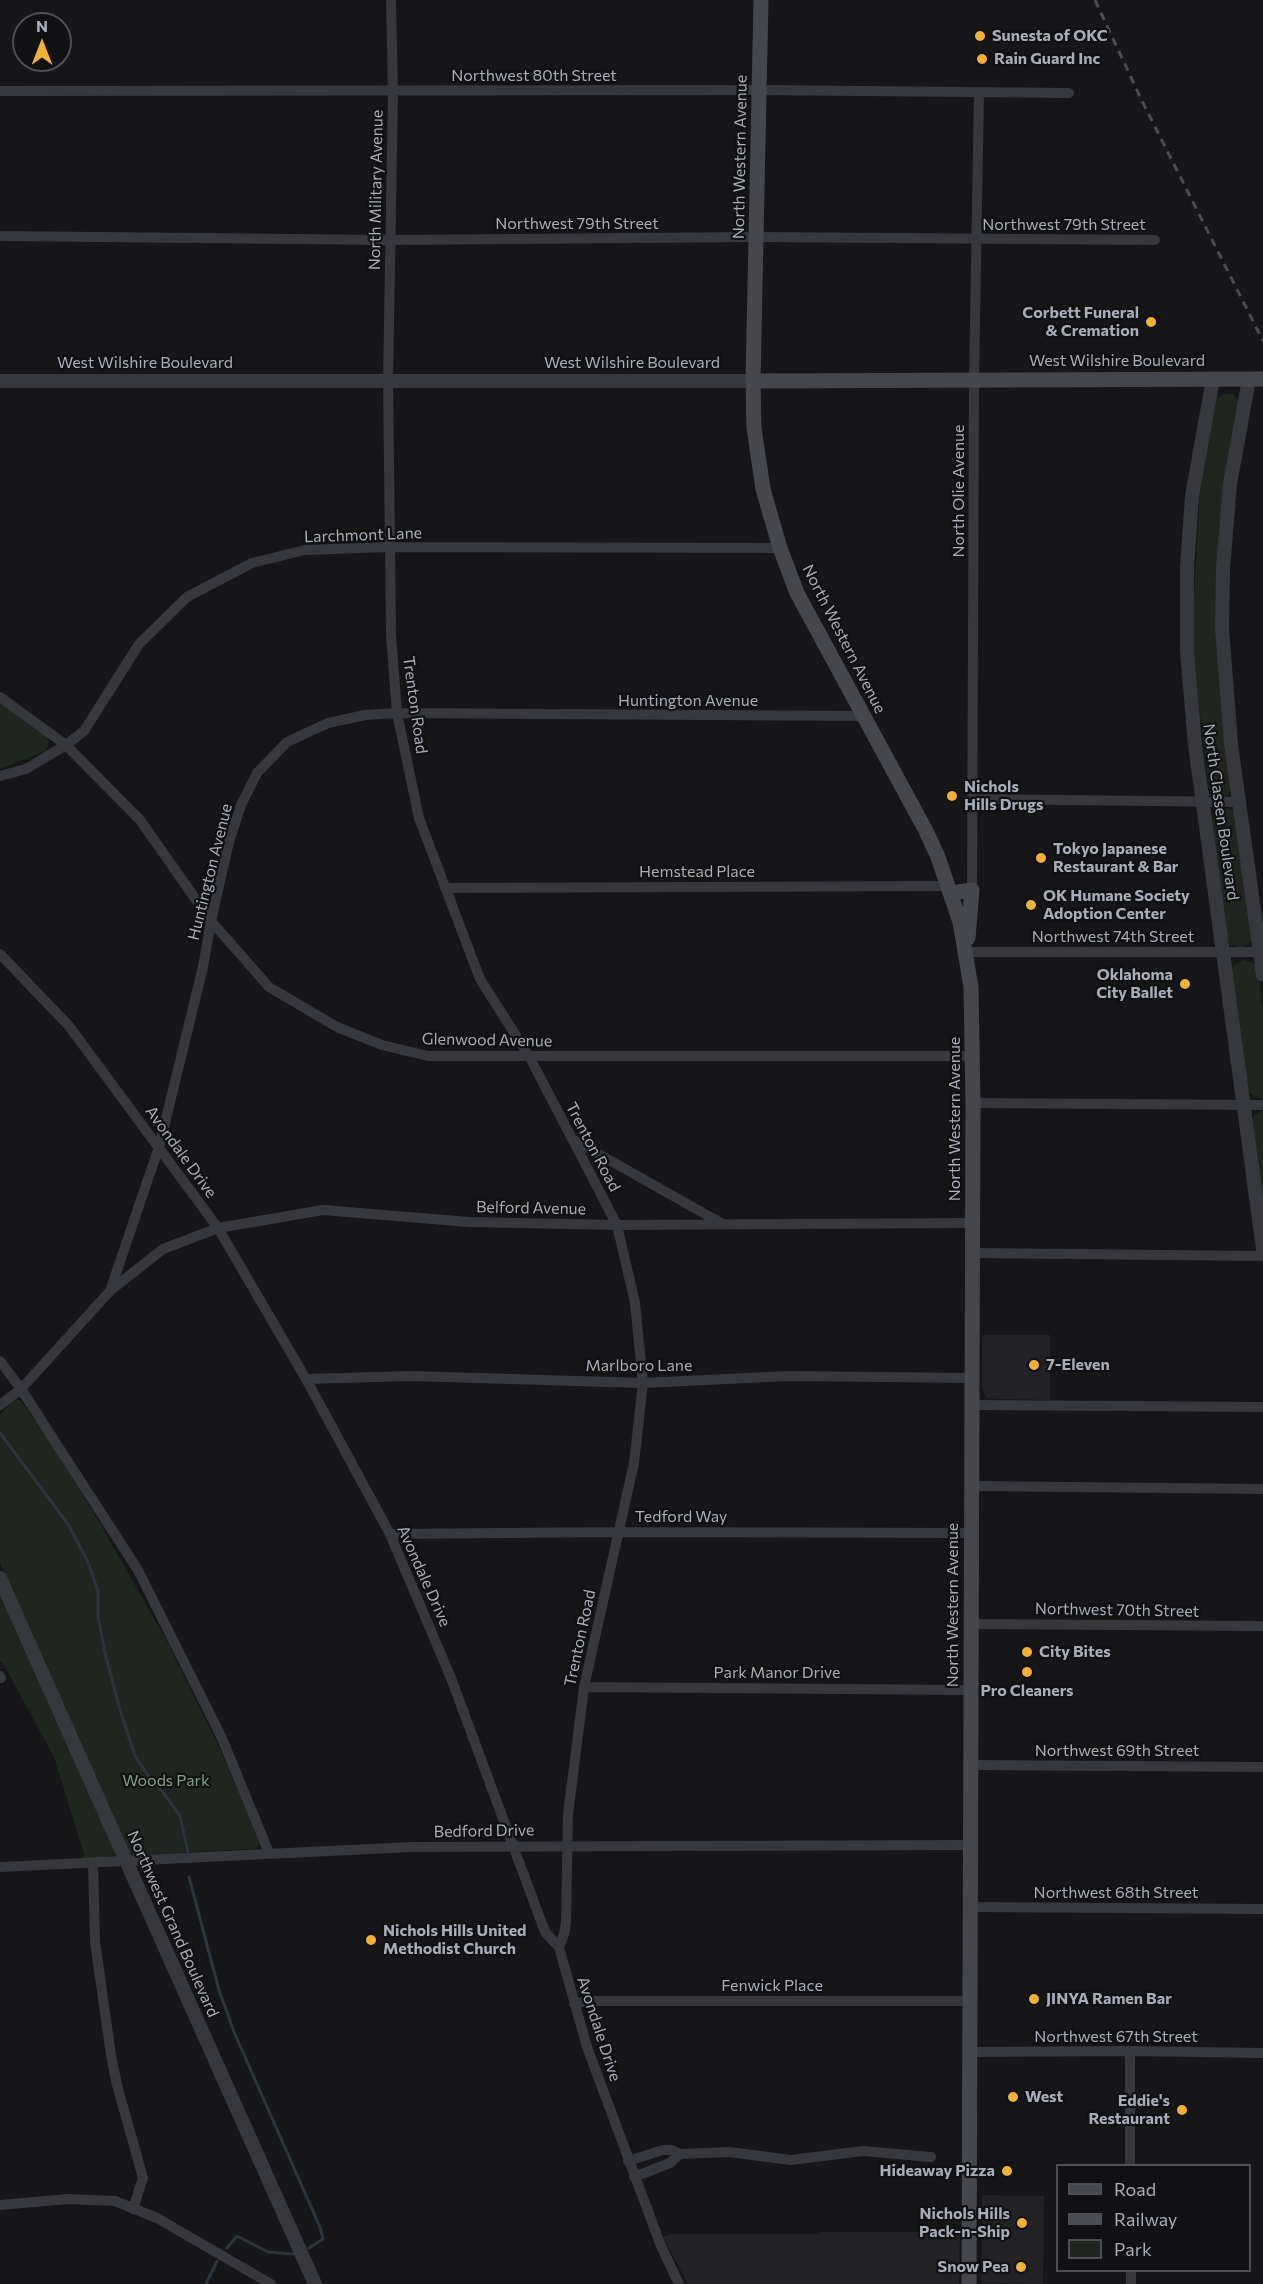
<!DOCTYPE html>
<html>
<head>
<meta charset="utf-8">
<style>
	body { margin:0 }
	#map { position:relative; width:1263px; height:2284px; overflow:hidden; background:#161618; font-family:Commissioner,sans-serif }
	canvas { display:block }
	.legend { position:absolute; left:1056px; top:2164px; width:195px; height:108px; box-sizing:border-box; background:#111113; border:2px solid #4d4f55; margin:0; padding:8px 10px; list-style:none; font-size:18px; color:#a8adb8 }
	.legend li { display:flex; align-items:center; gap:12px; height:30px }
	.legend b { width:30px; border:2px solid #4d4f55 }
	.north { position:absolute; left:12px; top:12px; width:60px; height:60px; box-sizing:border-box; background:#111113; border:2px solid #4d4f55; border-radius:50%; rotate:0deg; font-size:16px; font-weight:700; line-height:24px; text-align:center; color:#a8adb8 }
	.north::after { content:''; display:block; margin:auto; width:21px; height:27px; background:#f2b134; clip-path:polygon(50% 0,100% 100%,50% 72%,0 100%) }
</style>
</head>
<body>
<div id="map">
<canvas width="1263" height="2284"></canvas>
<ul class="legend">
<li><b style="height:8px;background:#45474d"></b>Road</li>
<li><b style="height:8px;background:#4a4c52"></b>Railway</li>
<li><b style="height:16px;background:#1e261f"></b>Park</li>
</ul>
<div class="north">N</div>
</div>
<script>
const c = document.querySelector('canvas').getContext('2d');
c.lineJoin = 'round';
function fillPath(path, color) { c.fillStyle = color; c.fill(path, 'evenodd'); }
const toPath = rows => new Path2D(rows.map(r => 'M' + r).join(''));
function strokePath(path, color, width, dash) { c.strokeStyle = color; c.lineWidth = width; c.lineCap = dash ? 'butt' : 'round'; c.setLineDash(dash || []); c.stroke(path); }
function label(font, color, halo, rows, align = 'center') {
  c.font = font + ' Commissioner,sans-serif'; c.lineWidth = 4.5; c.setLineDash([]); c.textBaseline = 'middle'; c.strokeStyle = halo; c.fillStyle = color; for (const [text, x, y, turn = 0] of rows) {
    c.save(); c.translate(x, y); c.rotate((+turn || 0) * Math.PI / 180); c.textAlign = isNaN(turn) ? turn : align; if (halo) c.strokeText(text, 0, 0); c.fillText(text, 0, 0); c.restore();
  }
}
const built = toPath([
	[982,1335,1050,1335,1050,1400,992,1399,986,1397,982,1388],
	[982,2195,1044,2196,1043,2284,983,2283,981,2280],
	[819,2232,960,2232,959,2284,688,2284,663,2237,672,2234,819,2234]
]);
const green = toPath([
	[1226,393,1232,394,1238,399,1239,406,1223,507,1233,785,1227,796,1221,797,1212,794,1209,789,1193,657,1193,615,1200,488,1216,399],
	[0,700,47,735,49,743,46,751,0,769],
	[1227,808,1232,810,1236,816,1252,940,1248,945,1242,948,1231,945,1228,939,1212,820,1216,813],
	[1243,960,1252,962,1258,971,1263,1010,1263,1099,1255,1097,1248,1091,1232,974,1233,966],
	[1263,1110,1263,1211,1251,1120,1254,1115],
	[14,1399,20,1400,49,1440,98,1520,168,1643,219,1747,243,1803,259,1843,258,1847,253,1849,188,1852,138,1857,132,1855,129,1850,0,1563,0,1415],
	[0,1592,117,1852,114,1857,82,1859,84,1854,54,1757,4,1665,0,1661]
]);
const stream = toPath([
	[0,1433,68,1524,88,1562,98,1591,98,1616,105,1653,120,1710,135,1756,147,1774,162,1791,180,1816,188,1852],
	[189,1877,219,1990,234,2032,320,2227,323,2239,309,2248],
	[227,2248,237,2236,268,2252,293,2254],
	[206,2284,217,2261]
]);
const minor = toPath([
	[391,0,393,92,388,381,390,547,391,635,397,713,419,818,480,979,529,1056,617,1225,635,1303,643,1383,634,1463,584,1687,568,1814,566,1923,564,1934,559,1947],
	[0,91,759,90,1069,93],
	[0,236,391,240,756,237,1155,240],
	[0,697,66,745,140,820,211,921,269,987,337,1027,382,1045,428,1056,973,1056],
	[0,776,26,769,66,745,84,731,139,644,187,597,252,563,305,550,390,547,780,548],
	[973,799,1240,802],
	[445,888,949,886],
	[972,890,974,380,979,92],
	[966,952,1260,952],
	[0,954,69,1026,218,1228,306,1379,390,1534,451,1678,545,1932,559,1947,587,2047,661,2246,679,2284],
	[973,1103,1263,1105],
	[572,1139,721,1223],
	[972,1253,1263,1256],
	[111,1290,163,1249,218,1228,323,1210,469,1222,617,1225,972,1223],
	[0,1361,21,1389,138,1570,221,1736,269,1853],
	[306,1379,411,1376,643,1383,789,1376,972,1378],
	[0,1405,21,1389,110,1291,159,1147,203,967,211,921,229,842,241,805,257,773,287,742,328,723,365,715,397,713,864,716],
	[972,1405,1263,1407],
	[971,1486,1263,1489],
	[390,1534,619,1532,971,1533],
	[971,1624,1263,1626],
	[0,1676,1,1678],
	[584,1687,970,1690],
	[970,1765,1263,1767],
	[93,1863,95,1942,111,2055,117,2085,143,2178,133,2209],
	[0,1867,411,1847,970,1845],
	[970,1907,1263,1909],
	[574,2004,587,2001,970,2001],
	[1130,2051,1130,2166],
	[970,2052,1130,2051,1263,2053],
	[628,2161,663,2150,672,2150,680,2154,729,2152,791,2160,863,2151,931,2157],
	[634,2177,670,2163,680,2154],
	[0,2205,68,2199,115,2201,157,2218,271,2284],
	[1131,2270,1131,2284]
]);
const tertiary = toPath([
	[1213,379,1192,496,1187,568,1187,651,1195,745,1263,1249],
	[1249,379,1230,484,1223,569,1222,628,1231,744,1263,975],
	[0,381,753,381],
	[0,1578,315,2284]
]);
const secondary = toPath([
	[761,0,753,381,754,428,763,489,780,548,797,593,926,831,938,857,960,922,971,987,973,1103,969,2284],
	[753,381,1263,379],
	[951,893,972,890,968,938]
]);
const rail = toPath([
	[1095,0,1142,101,1263,341]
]);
const markers = [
	[980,36,6,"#f2b134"],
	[982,59,6,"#f2b134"],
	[1151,322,6,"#f2b134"],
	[952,796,6,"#f2b134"],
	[1041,858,6,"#f2b134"],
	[1031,905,6,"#f2b134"],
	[1185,984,6,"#f2b134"],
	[1034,1365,6,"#f2b134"],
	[1027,1652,6,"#f2b134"],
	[1027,1672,6,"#f2b134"],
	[371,1940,6,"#f2b134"],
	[1034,1999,6,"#f2b134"],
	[1013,2097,6,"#f2b134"],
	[1182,2110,6,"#f2b134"],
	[1007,2171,6,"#f2b134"],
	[1022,2223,6,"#f2b134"],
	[1021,2267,6,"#f2b134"]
];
const poiNames = [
	["Sunesta of OKC",992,36],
	["Rain Guard Inc",994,59],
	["Corbett Funeral",1139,313,"right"],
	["& Cremation",1139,331,"right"],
	["Nichols",964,787],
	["Hills Drugs",964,805],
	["Tokyo Japanese",1053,849],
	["Restaurant & Bar",1053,867],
	["OK Humane Society",1043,896],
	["Adoption Center",1043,914],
	["Oklahoma",1173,975,"right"],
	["City Ballet",1173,993,"right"],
	["7-Eleven",1046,1365],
	["City Bites",1039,1652],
	["Pro Cleaners",1027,1691,"center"],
	["Nichols Hills United",383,1931],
	["Methodist Church",383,1949],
	["JINYA Ramen Bar",1046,1999],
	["West",1025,2097],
	["Eddie's",1170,2101,"right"],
	["Restaurant",1170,2119,"right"],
	["Hideaway Pizza",995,2171,"right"],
	["Nichols Hills",1010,2214,"right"],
	["Pack-n-Ship",1010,2232,"right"],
	["Snow Pea",1009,2267,"right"]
];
const streetNames = [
	["Northwest 80th Street",534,76],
	["North Western Avenue",740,157,-89],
	["North Military Avenue",376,190,-89],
	["Northwest 79th Street",577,224],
	["Northwest 79th Street",1064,225],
	["West Wilshire Boulevard",1117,361],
	["West Wilshire Boulevard",145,363],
	["West Wilshire Boulevard",632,363],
	["North Olie Avenue",959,491,-90],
	["Larchmont Lane",363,535,-2],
	["North Western Avenue",844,639,63],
	["Huntington Avenue",688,701],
	["Trenton Road",415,705,82],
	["North Classen Boulevard",1221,812,82],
	["Huntington Avenue",210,872,-76],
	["Hemstead Place",697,872],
	["Northwest 74th Street",1113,937],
	["Glenwood Avenue",487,1040,1],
	["North Western Avenue",955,1119,-90],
	["Trenton Road",593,1147,62],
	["Avondale Drive",181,1152,54],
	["Belford Avenue",531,1208,1],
	["Marlboro Lane",639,1366],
	["Tedford Way",681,1517],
	["Avondale Drive",424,1576,66],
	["North Western Avenue",953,1605,-90],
	["Northwest 70th Street",1117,1610,1],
	["Trenton Road",580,1638,-78],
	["Park Manor Drive",777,1673],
	["Northwest 69th Street",1117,1751],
	["Bedford Drive",484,1831,-1],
	["Northwest 68th Street",1116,1893],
	["Northwest Grand Boulevard",173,1924,66],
	["Fenwick Place",772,1986],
	["Avondale Drive",599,2029,72],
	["Northwest 67th Street",1116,2037]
];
const parkNames = [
	["Woods Park",166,1781]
];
fillPath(built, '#222225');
fillPath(green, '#1e261f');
strokePath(stream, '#2c353c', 3);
strokePath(minor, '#37383d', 10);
strokePath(tertiary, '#37383d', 14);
strokePath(secondary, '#45474d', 15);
strokePath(rail, '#4a4c52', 3, [8, 6]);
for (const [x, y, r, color] of markers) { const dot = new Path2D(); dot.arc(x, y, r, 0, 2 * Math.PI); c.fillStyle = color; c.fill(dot); strokePath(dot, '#111113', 2); }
label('bold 16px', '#a8adb8', '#111113', poiNames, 'left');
label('16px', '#a8adb8', '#111113', streetNames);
label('16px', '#7fa381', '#111113', parkNames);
</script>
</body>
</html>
